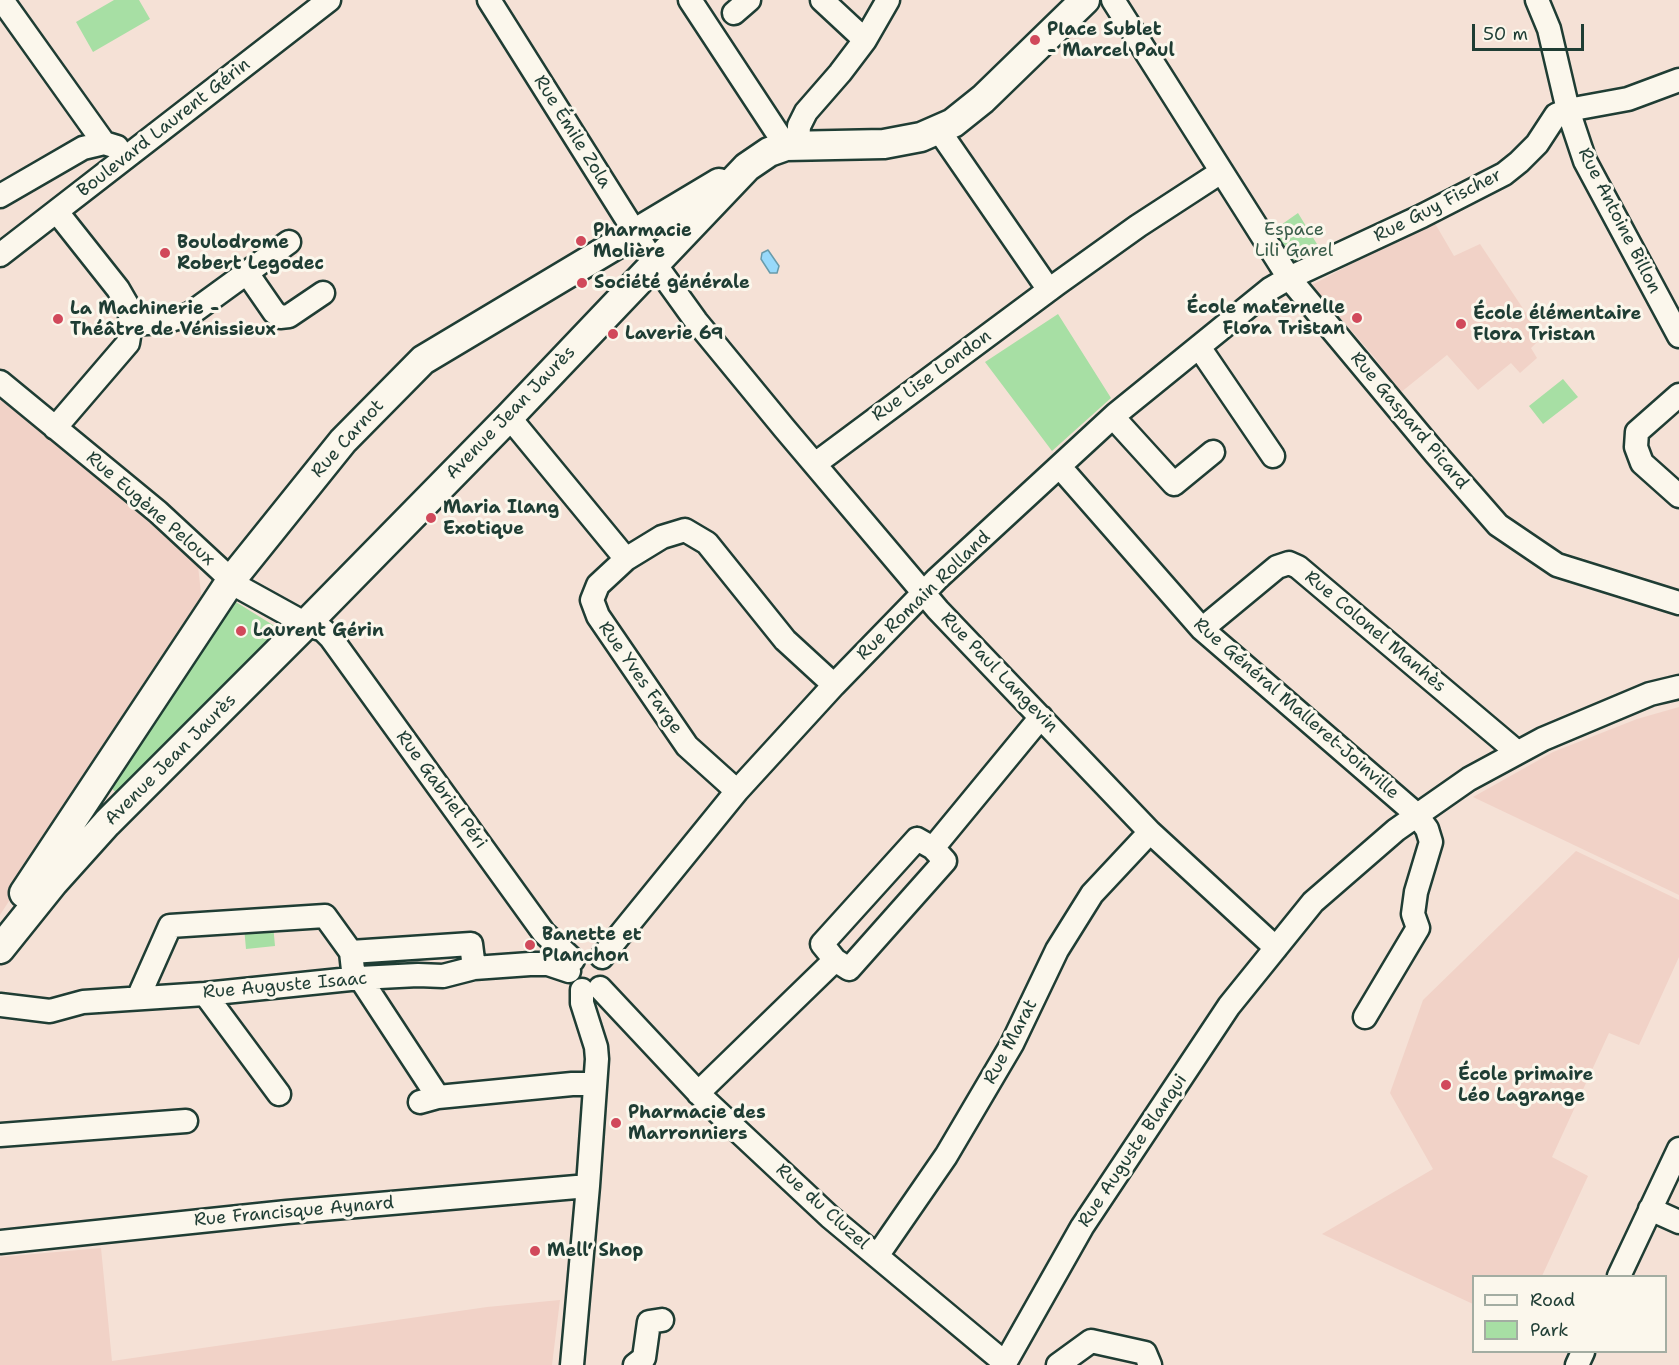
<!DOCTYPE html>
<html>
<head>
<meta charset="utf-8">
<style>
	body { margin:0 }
	#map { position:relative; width:1679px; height:1365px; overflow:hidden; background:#f5e1d6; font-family:"Shantell Sans",sans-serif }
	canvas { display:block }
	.legend { position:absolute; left:1472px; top:1275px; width:195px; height:78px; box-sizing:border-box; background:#fbf7ec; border:2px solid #a3ada2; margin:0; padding:8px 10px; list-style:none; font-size:18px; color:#1f3d34 }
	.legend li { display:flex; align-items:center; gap:12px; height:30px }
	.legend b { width:30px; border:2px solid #a3ada2 }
	.scale { position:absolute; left:1472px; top:24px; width:112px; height:27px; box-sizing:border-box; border:3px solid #1f3d34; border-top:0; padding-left:8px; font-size:18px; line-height:21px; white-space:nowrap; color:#1f3d34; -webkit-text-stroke:4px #fbf7ec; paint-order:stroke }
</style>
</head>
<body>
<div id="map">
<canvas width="1679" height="1365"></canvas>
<ul class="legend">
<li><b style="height:8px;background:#fbf7ec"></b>Road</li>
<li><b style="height:16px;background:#a7dfa4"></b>Park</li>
</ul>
<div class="scale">50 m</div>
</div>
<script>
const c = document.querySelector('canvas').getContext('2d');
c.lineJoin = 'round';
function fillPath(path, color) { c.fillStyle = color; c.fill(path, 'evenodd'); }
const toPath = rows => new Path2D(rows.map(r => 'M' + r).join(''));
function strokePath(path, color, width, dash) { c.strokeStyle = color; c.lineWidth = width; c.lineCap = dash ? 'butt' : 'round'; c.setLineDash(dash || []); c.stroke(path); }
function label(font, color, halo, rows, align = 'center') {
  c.font = font + ' "Shantell Sans",sans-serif'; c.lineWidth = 6; c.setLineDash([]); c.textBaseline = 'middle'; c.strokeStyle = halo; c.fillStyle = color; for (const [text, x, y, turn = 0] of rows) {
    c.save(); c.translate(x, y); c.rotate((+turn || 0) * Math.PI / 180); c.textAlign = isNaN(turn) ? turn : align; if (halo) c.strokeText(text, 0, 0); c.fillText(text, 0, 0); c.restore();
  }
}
const built = toPath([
	[1433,220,1454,256,1480,244,1542,337,1531,348,1537,358,1520,373,1511,363,1478,390,1447,355,1400,393,1375,358,1312,285],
	[0,398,173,539,198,566,202,602,0,915],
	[1679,707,1679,895,1473,797,1553,752,1637,719],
	[1576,851,1679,900,1679,957,1639,1045,1609,1033,1552,1157,1588,1176,1542,1276,1474,1276,1473,1304,1322,1234,1433,1169,1390,1093,1423,1000],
	[101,1248,112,1361,487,1307,560,1300,552,1365,0,1365,0,1257]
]);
const green = toPath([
	[114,0,139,0,150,19,93,52,76,22],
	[1298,213,1320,249,1289,264,1268,234],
	[1058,314,1111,398,1052,451,985,362],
	[1563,379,1578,397,1543,424,1529,406],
	[231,599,281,630,121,797,111,788],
	[273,924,275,946,246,949,244,927]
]);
const water = toPath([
	[768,250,779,266,777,273,770,273,761,259,762,253,768,250]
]);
const minor = toPath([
	[2,0,104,143],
	[489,0,655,264,696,321,784,428,938,610,1150,832,1276,948],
	[690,0,786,146],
	[822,0,865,40],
	[1113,0,1289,278,1435,453,1498,525,1557,565,1679,603],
	[1537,0,1549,29,1568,110,1585,161,1679,336],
	[734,13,749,0],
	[938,129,1049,290],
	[798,145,799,126,806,112,840,73,865,40,888,0],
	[0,196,83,148,104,143,117,147],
	[0,255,329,0],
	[247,273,274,312,280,317,289,316,323,293],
	[131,324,164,322,190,314,289,242],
	[1199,347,1273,456],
	[0,382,158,512,239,587,306,624,323,630,331,638,544,933,573,960],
	[1679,395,1637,432,1636,447,1642,463,1679,496],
	[509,417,626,559],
	[1113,417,1174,484,1213,452],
	[55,428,128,343,131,324,129,308,118,289,57,212],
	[815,464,1057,284,1138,226,1221,172],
	[1060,467,1202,629,1416,814,1427,829,1431,842,1416,892,1413,914,1418,928,1365,1017],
	[1202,629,1277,567,1289,563,1298,567,1517,752],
	[737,791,687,746,598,616,592,600,598,585,626,559,662,537,685,530,707,543,785,640,834,685],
	[917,839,933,848,945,861,849,969,835,960,822,944,917,839],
	[933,848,1041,717],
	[351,952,471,944,474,968],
	[602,957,737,791,834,685,937,579,1116,414,1153,384,1270,289,1289,278,1422,216,1504,174,1519,162,1537,144,1556,115,1568,110,1628,99,1679,80],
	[360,978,438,1097],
	[600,988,706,1101,830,1217,1005,1363],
	[205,994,279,1094],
	[138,998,170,926,325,916,351,952,354,979],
	[0,1005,50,1011,83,1002,205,994,360,978,418,975,443,976,474,968,530,964,548,964,569,971],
	[698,1093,835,960],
	[420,1102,438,1097,572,1084,594,1084],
	[0,1135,186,1121],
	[1650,1209,1679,1222],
	[0,1242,287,1212,588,1186],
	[877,1256,946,1156,1012,1044,1057,950,1092,894,1150,832],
	[1619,1276,1679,1149],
	[572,1365,588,1186,597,1059,596,1047,582,1003,582,990],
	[635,1365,644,1358,649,1322,662,1320],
	[1004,1365,1082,1227,1229,1006,1313,902,1396,830,1469,779,1543,739,1650,694,1679,687],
	[1058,1365,1091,1341,1145,1353,1150,1365],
	[1577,1365,1583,1352]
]);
const major = toPath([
	[24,893,232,579,343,441,423,360,719,183],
	[0,949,53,883,107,823,306,624,509,417,747,167,769,152,786,146,884,144,921,137,953,123,983,99,1085,0]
]);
const markers = [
	[1035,40,6,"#d1495b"],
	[581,241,6,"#d1495b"],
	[165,253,6,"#d1495b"],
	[582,283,6,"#d1495b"],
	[1357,318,6,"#d1495b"],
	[58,319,6,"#d1495b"],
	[1461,324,6,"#d1495b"],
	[613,334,6,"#d1495b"],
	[431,518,6,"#d1495b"],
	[241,631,6,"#d1495b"],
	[530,945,6,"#d1495b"],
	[1446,1085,6,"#d1495b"],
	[616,1123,6,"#d1495b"],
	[535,1251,6,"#d1495b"]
];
const poiNames = [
	["Place Sublet",1047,30],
	["- Marcel Paul",1047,51],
	["Pharmacie",593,231],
	["Molière",593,252],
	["Boulodrome",177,243],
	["Robert Legodec",177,264],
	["Société générale",594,283],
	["École maternelle",1345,308,"right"],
	["Flora Tristan",1345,329,"right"],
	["La Machinerie -",70,309],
	["Théâtre de Vénissieux",70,330],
	["École élémentaire",1473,314],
	["Flora Tristan",1473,335],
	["Laverie 69",625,334],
	["Maria Ilang",443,508],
	["Exotique",443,529],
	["Laurent Gérin",253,631],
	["Banette et",542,935],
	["Planchon",542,956],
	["École primaire",1458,1075],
	["Léo Lagrange",1458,1096],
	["Pharmacie des",628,1113],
	["Marronniers",628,1134],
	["Mell‘ Shop",547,1251]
];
const streetNames = [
	["Boulevard Laurent Gérin",164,128,-38],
	["Rue Émile Zola",572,132,58],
	["Rue Guy Fischer",1438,206,-27],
	["Rue Antoine Billon",1619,221,63],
	["Rue Lise London",932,376,-36],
	["Avenue Jean Jaurès",511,413,-46],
	["Rue Gaspard Picard",1409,421,50],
	["Rue Carnot",348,439,-48],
	["Rue Eugène Peloux",150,509,41],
	["Rue Romain Rolland",924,596,-44],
	["Rue Colonel Manhès",1375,632,40],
	["Rue Paul Langevin",999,673,46],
	["Rue Yves Farge",640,678,55],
	["Rue Général Malleret-Joinville",1296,709,41],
	["Avenue Jean Jaurès",171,760,-45],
	["Rue Gabriel Péri",441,790,54],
	["Rue Auguste Isaac",285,986,-5],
	["Rue Marat",1011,1042,-62],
	["Rue Auguste Blanqui",1133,1151,-56],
	["Rue du Cluzel",822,1207,42],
	["Rue Francisque Aynard",294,1212,-5]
];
const parkNames = [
	["Espace",1294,230],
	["Lili Garel",1294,251]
];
fillPath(built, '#f1d2c7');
fillPath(green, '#a7dfa4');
fillPath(water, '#98d9fa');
strokePath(water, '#689bab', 1.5);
strokePath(minor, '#1f3d34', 27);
strokePath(major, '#1f3d34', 33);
strokePath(minor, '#fbf7ec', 22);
strokePath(major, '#fbf7ec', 28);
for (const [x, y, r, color] of markers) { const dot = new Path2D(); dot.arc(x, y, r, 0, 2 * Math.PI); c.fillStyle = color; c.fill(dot); strokePath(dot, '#fbf7ec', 2); }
label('bold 18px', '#1f3d34', '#fbf7ec', poiNames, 'left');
label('18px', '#1f3d34', '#fbf7ec', streetNames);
label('18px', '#3a5d4a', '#fbf7ec', parkNames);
</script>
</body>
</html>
